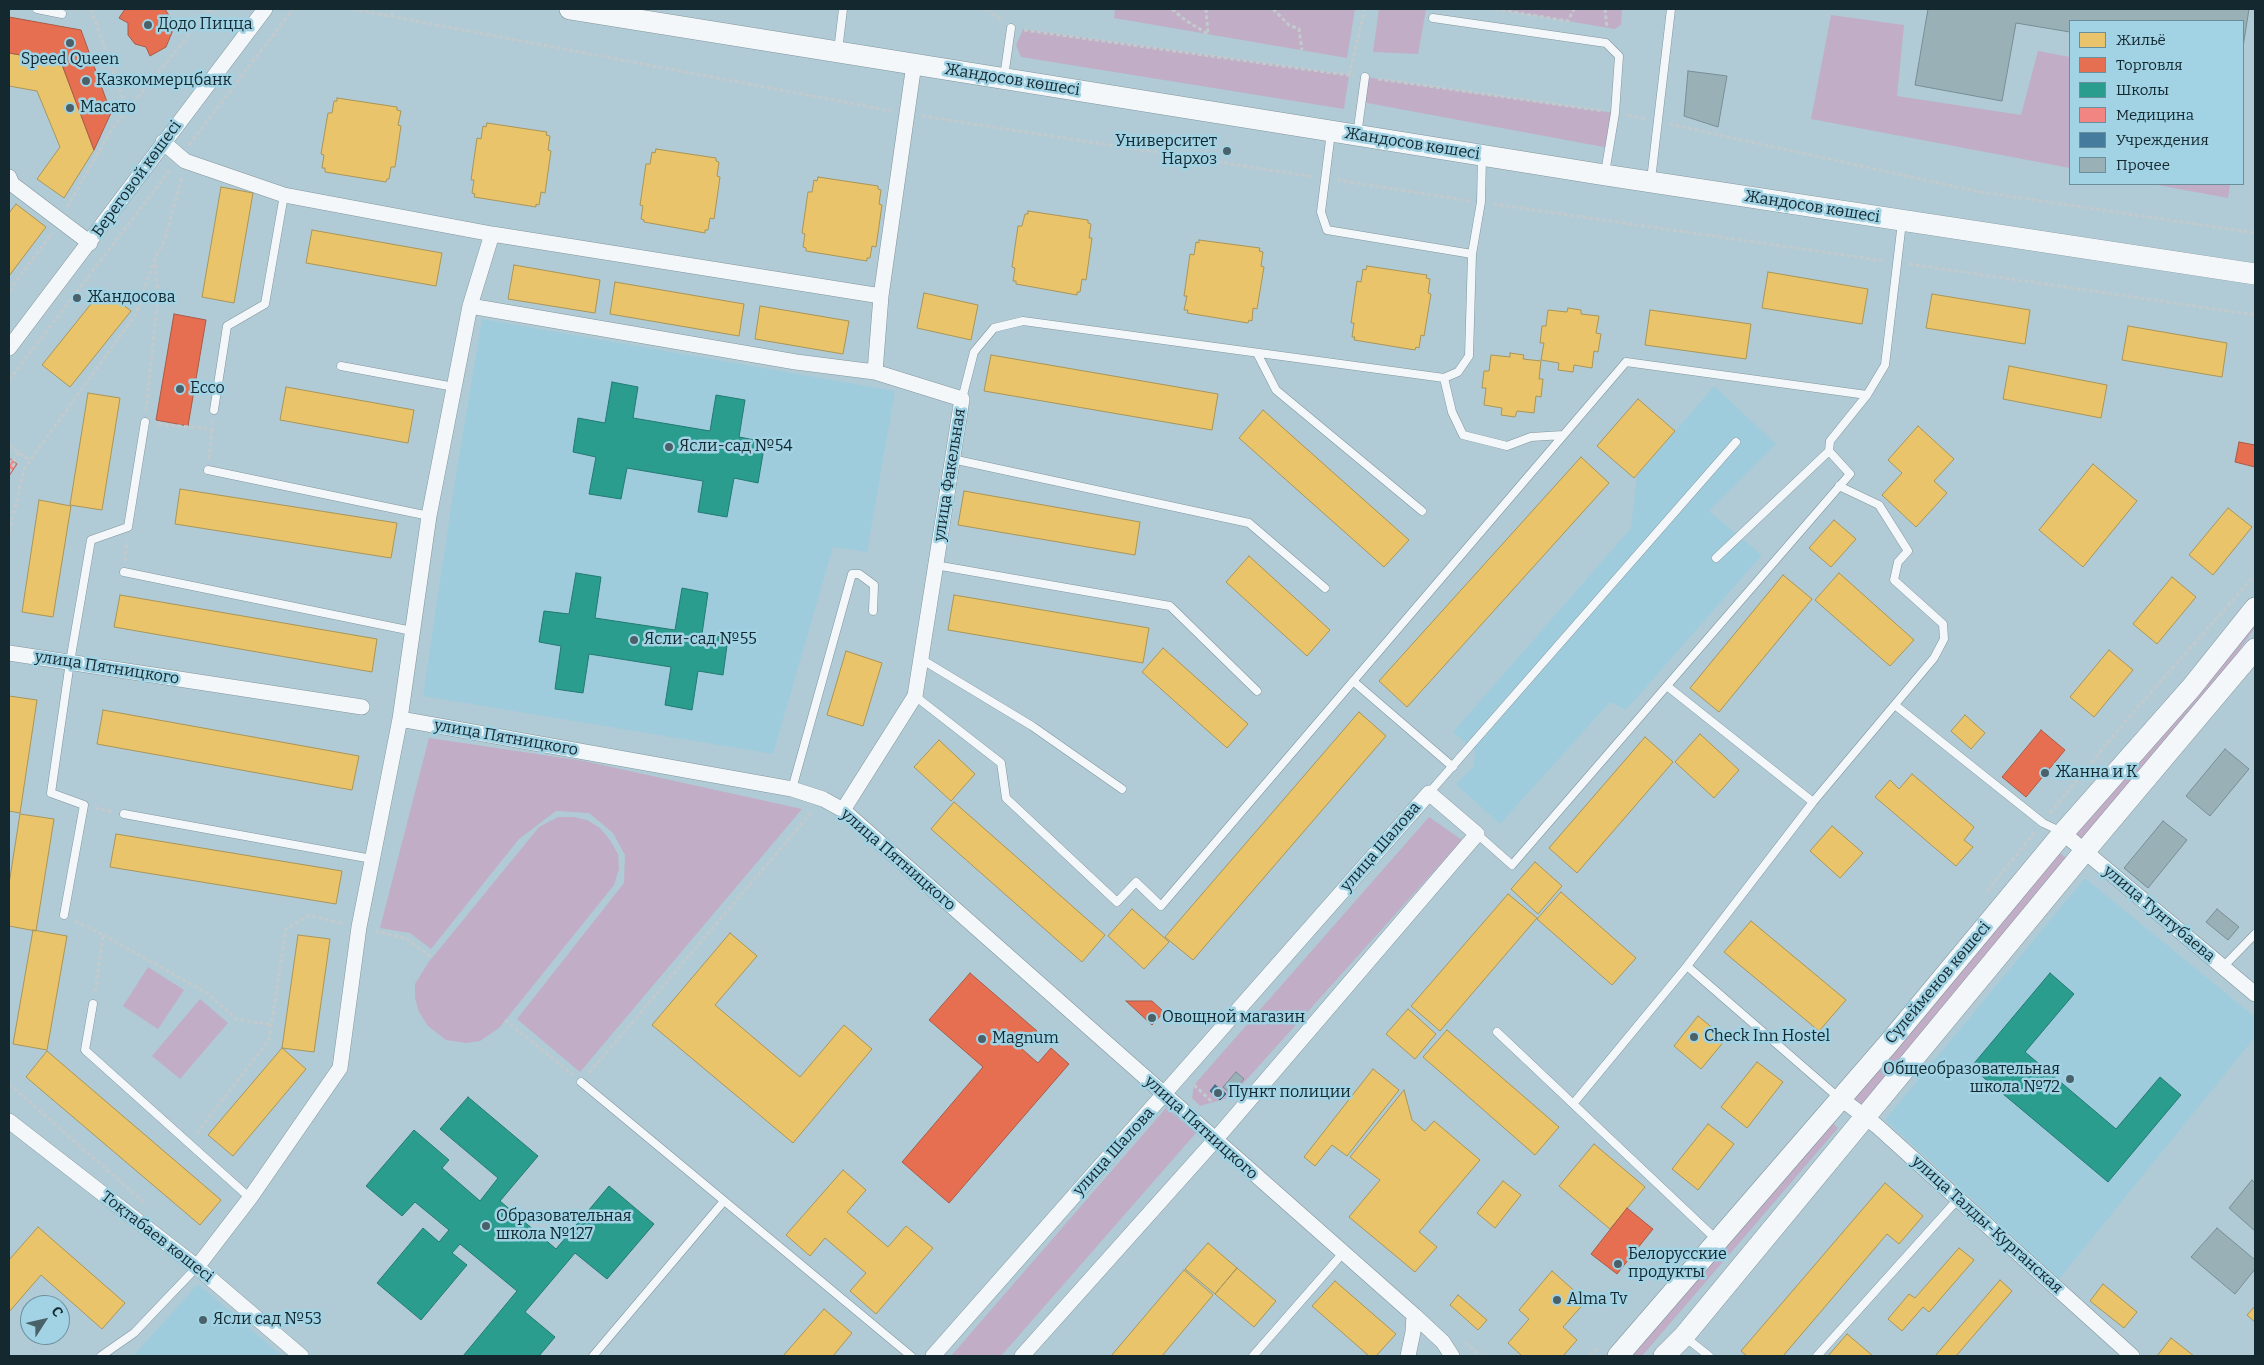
<!DOCTYPE html>
<html>
<head>
<meta charset="utf-8">
<style>
	body { margin:0 }
	#map { position:relative; width:2264px; height:1365px; overflow:hidden; background:#b0cbd5; font-family:Bitter,serif }
	canvas { display:block }
	.frame { position:absolute; inset:0; border:10px solid #14282f; pointer-events:none }
	.legend { position:absolute; left:2069px; top:20px; width:175px; height:165px; box-sizing:border-box; background:#a1d3e4; border:1px solid #698f9c; margin:0; padding:6px 9px; list-style:none; font-size:15px; color:#14282f }
	.legend li { display:flex; align-items:center; gap:10px; height:25px }
	.legend b { width:25px; border:1px solid #698f9c }
	.north { position:absolute; left:20px; top:1295px; width:50px; height:50px; box-sizing:border-box; background:#a1d3e4; border:1px solid #698f9c; border-radius:50%; rotate:55deg; font-size:14px; font-weight:700; line-height:20px; text-align:center; color:#14282f }
	.north::after { content:''; display:block; margin:auto; width:18px; height:22px; background:#4b6169; clip-path:polygon(50% 0,100% 100%,50% 72%,0 100%) }
</style>
</head>
<body>
<div id="map">
<canvas width="2264" height="1365"></canvas>
<div class="frame"></div>
<ul class="legend">
<li><b style="height:14px;background:#e9c46a"></b>Жильё</li>
<li><b style="height:14px;background:#e76f51"></b>Торговля</li>
<li><b style="height:14px;background:#2a9d8f"></b>Школы</li>
<li><b style="height:14px;background:#f28482"></b>Медицина</li>
<li><b style="height:14px;background:#457b9d"></b>Учреждения</li>
<li><b style="height:14px;background:#9ab0b7"></b>Прочее</li>
</ul>
<div class="north">С</div>
</div>
<script>
const c = document.querySelector('canvas').getContext('2d');
c.lineJoin = 'round';
function fillPath(path, color) { c.fillStyle = color; c.fill(path, 'evenodd'); }
const toPath = rows => new Path2D(rows.map(r => 'M' + r).join(''));
function strokePath(path, color, width, dash) { c.strokeStyle = color; c.lineWidth = width; c.lineCap = dash ? 'butt' : 'round'; c.setLineDash(dash || []); c.stroke(path); }
function label(font, color, halo, rows, align = 'center') {
  c.font = font + ' Bitter,serif'; c.lineWidth = 5; c.setLineDash([]); c.textBaseline = 'middle'; c.strokeStyle = halo; c.fillStyle = color; for (const [text, x, y, turn = 0] of rows) {
    c.save(); c.translate(x, y); c.rotate((+turn || 0) * Math.PI / 180); c.textAlign = isNaN(turn) ? turn : align; if (halo) c.strokeText(text, 0, 0); c.fillText(text, 0, 0); c.restore();
  }
}
const built = toPath([
	[482,319,895,391,867,552,833,547,773,754,423,696,455,481],
	[1714,386,1776,444,1709,511,1762,555,1626,710,1610,702,1500,824,1456,784,1474,766,1475,751,1453,732,1631,528,1637,476],
	[2085,878,2255,1017,2255,1037,2059,1279,1885,1120],
	[198,1284,282,1356,133,1356]
]);
const green = toPath([
	[1115,9,1355,9,1347,58,1114,18],
	[1379,9,1426,9,1418,54,1373,52],
	[1496,9,1622,9,1621,25,1615,29],
	[1831,15,1904,25,1897,96,2021,115,2038,51,2070,57,2070,168,1811,119],
	[1023,29,1349,75,1344,109,1021,57,1016,45],
	[1365,77,1615,113,1609,148,1362,102],
	[2152,184,2230,184,2228,198],
	[2255,615,2255,627,2211,692,2084,842,2072,831],
	[429,738,584,761,802,809,580,1072,517,1019,624,883,625,855,613,833,589,813,556,811,519,839,431,949,410,933,380,928],
	[558,817,574,817,587,820,600,828,610,840,618,854,619,869,614,885,499,1028,480,1041,466,1043,446,1040,428,1026,419,1012,415,998,415,984,428,963,539,827],
	[1429,817,1462,840,1231,1097,1200,1106,1192,1098,1194,1085],
	[2057,851,2069,860,1863,1105,1850,1095],
	[148,967,184,990,158,1029,123,1006],
	[200,999,228,1023,180,1079,152,1056],
	[1166,1108,1196,1133,1001,1356,951,1356],
	[1826,1117,1838,1128,1642,1356,1621,1356]
]);
const homes = toPath([
	[9,53,61,62,94,150,64,198,37,179,60,147,37,91,9,86,9,53],
	[337,98,397,107,397,110,401,111,398,125,401,126,395,167,391,167,389,179,387,179,386,182,325,172,325,168,322,168,324,155,321,154,328,113,332,113,334,101,337,101,337,98],
	[487,123,547,132,546,135,550,136,548,150,551,151,545,193,541,192,539,205,536,204,536,207,474,197,475,194,472,193,474,180,471,180,477,138,481,139,483,126,486,127,487,123],
	[656,149,716,158,716,161,719,162,717,176,720,177,714,219,710,218,708,230,705,230,705,233,644,222,644,220,641,219,643,206,640,205,646,164,650,164,652,152,655,153,656,149],
	[818,177,878,186,878,189,881,190,879,204,882,205,876,247,872,246,870,258,867,258,867,261,806,251,806,248,803,247,805,234,802,233,808,192,812,192,814,180,817,181,818,177],
	[221,187,253,193,234,303,202,297,221,187],
	[16,204,46,227,9,276,9,213,16,204],
	[1028,211,1088,220,1088,223,1091,224,1089,238,1092,238,1086,280,1082,279,1080,292,1077,292,1077,295,1016,284,1016,281,1013,281,1015,268,1012,267,1018,226,1022,226,1025,214,1028,214,1028,211],
	[312,230,442,253,436,286,306,263,312,230],
	[1199,240,1260,248,1259,251,1263,252,1261,266,1264,267,1257,309,1253,308,1252,321,1249,320,1248,323,1187,313,1188,310,1184,310,1187,296,1184,296,1190,254,1194,255,1196,242,1199,243,1199,240],
	[514,265,600,280,595,313,508,299,514,265],
	[1367,266,1427,275,1426,278,1430,279,1428,293,1431,294,1424,336,1421,335,1419,348,1416,347,1415,350,1354,340,1355,337,1352,337,1354,323,1351,323,1357,281,1361,282,1363,269,1366,270,1367,266],
	[1768,272,1868,289,1862,324,1762,308,1768,272],
	[615,282,744,304,739,336,610,314,615,282],
	[103,289,131,311,70,387,42,365,103,289],
	[924,293,978,305,971,340,917,328,924,293],
	[1932,294,2030,310,2025,344,1926,328,1932,294],
	[760,306,849,321,843,354,755,339,760,306],
	[1568,308,1581,310,1581,314,1599,316,1596,333,1601,334,1598,352,1594,351,1592,368,1574,365,1573,372,1558,370,1559,363,1541,360,1544,343,1540,343,1542,326,1546,326,1548,310,1567,312,1568,308],
	[1650,310,1751,324,1746,359,1645,345,1650,310],
	[2128,326,2227,343,2222,377,2122,360,2128,326],
	[1510,353,1524,355,1523,359,1541,361,1539,379,1543,379,1541,397,1536,396,1534,413,1517,411,1515,417,1501,415,1502,408,1484,405,1486,388,1482,388,1484,371,1489,371,1491,355,1510,357,1510,353],
	[991,355,1218,394,1212,430,984,391,991,355],
	[2009,366,2107,385,2101,418,2003,399,2009,366],
	[286,387,414,410,408,443,280,420,286,387],
	[88,393,120,398,102,510,70,505,88,393],
	[1638,399,1675,431,1634,478,1597,446,1638,399],
	[1263,410,1409,540,1384,567,1239,438,1263,410],
	[1918,426,1954,459,1934,481,1947,493,1916,527,1882,495,1902,473,1888,460,1918,426],
	[1581,457,1609,483,1407,707,1379,681,1581,457],
	[2093,464,2137,501,2083,567,2039,530,2093,464],
	[180,489,397,523,391,558,175,524,180,489],
	[964,491,1140,522,1135,555,958,525,964,491],
	[39,500,71,506,53,617,22,612,39,500],
	[2228,508,2252,527,2213,575,2189,555,2228,508],
	[1834,520,1856,539,1831,567,1809,548,1834,520],
	[1249,556,1330,630,1307,656,1226,582,1249,556],
	[1839,573,1914,640,1890,666,1815,600,1839,573],
	[1783,575,1812,599,1719,712,1690,688,1783,575],
	[2172,577,2196,597,2157,644,2133,624,2172,577],
	[120,595,377,639,372,672,114,627,120,595],
	[954,595,1149,628,1143,663,948,630,954,595],
	[1163,648,1248,724,1227,748,1142,672,1163,648],
	[2109,650,2133,670,2094,717,2070,697,2109,650],
	[846,651,882,663,863,726,827,715,846,651],
	[9,696,37,700,20,813,9,811,9,696],
	[103,710,359,756,352,790,97,744,103,710],
	[1359,712,1386,736,1193,960,1165,937,1359,712],
	[1965,715,1985,733,1971,749,1951,731,1965,715],
	[1700,734,1739,770,1714,798,1675,762,1700,734],
	[1645,737,1673,762,1577,873,1549,848,1645,737],
	[939,740,975,774,951,801,914,767,939,740],
	[1912,774,1974,827,1964,840,1973,847,1956,866,1875,797,1890,780,1899,789,1912,774],
	[954,802,1105,935,1082,962,931,829,954,802],
	[20,814,54,819,36,931,9,926,9,884,20,814],
	[1832,826,1863,853,1840,878,1810,851,1832,826],
	[116,834,342,871,336,904,110,867,116,834],
	[1535,862,1562,886,1538,914,1511,889,1535,862],
	[1561,892,1636,958,1612,985,1537,919,1561,892],
	[1508,894,1537,918,1440,1031,1411,1006,1508,894],
	[1132,909,1169,942,1144,969,1108,936,1132,909],
	[1751,921,1846,1000,1819,1031,1724,952,1751,921],
	[33,930,67,936,47,1050,13,1044,33,930],
	[730,933,757,956,715,1005,800,1077,844,1025,872,1049,793,1143,652,1025,730,933],
	[298,935,330,939,314,1052,282,1048,298,935],
	[1408,1009,1436,1034,1415,1059,1386,1034,1408,1009],
	[1698,1016,1726,1039,1701,1069,1674,1046,1698,1016],
	[1447,1030,1559,1127,1535,1155,1423,1057,1447,1030],
	[282,1048,306,1069,233,1156,208,1135,282,1048],
	[47,1051,221,1200,200,1225,26,1077,47,1051],
	[1757,1062,1783,1082,1747,1128,1721,1107,1757,1062],
	[1373,1069,1399,1090,1347,1156,1332,1145,1315,1166,1304,1157,1373,1069],
	[1404,1090,1412,1120,1425,1131,1434,1121,1480,1160,1419,1232,1437,1247,1415,1272,1349,1217,1380,1180,1350,1157,1404,1090],
	[1708,1124,1734,1144,1698,1190,1672,1169,1708,1124],
	[1594,1144,1645,1187,1610,1229,1559,1186,1594,1144],
	[843,1170,866,1190,847,1212,888,1247,906,1226,933,1248,876,1314,850,1291,866,1273,825,1238,810,1256,786,1235,843,1170],
	[1503,1181,1521,1195,1495,1228,1477,1213,1503,1181],
	[1885,1183,1923,1216,1899,1244,1887,1234,1783,1356,1747,1356,1741,1351,1885,1183],
	[38,1227,125,1303,102,1329,41,1275,9,1312,9,1260,38,1227],
	[1208,1243,1237,1268,1215,1294,1185,1269,1208,1243],
	[1959,1248,1974,1260,1929,1312,1923,1307,1902,1331,1888,1319,1909,1294,1915,1298,1959,1248],
	[1237,1268,1276,1301,1254,1327,1215,1294,1237,1268],
	[1184,1270,1213,1295,1162,1356,1111,1356,1184,1270],
	[1552,1271,1586,1301,1563,1327,1577,1340,1563,1356,1522,1356,1508,1343,1529,1319,1519,1310,1552,1271],
	[2000,1280,2012,1291,1956,1356,1935,1356,2000,1280],
	[1335,1281,1396,1334,1376,1356,1369,1356,1312,1306,1335,1281],
	[2103,1284,2137,1312,2124,1328,2090,1301,2103,1284],
	[1458,1295,1487,1320,1478,1330,1450,1305,1458,1295],
	[2255,1306,2255,1322,2247,1315,2255,1306],
	[824,1309,852,1333,833,1356,783,1356,824,1309],
	[1847,1334,1873,1356,1828,1356,1847,1334],
	[2171,1338,2194,1356,2157,1356,2171,1338]
]);
const shops = toPath([
	[125,9,165,9,173,22,173,30,166,47,150,56,146,47,135,44,128,35,128,23,119,18,125,9],
	[9,17,81,30,111,113,94,150,61,62,9,53,9,17],
	[174,314,206,320,188,426,156,420,174,314],
	[2239,442,2255,445,2255,467,2235,462,2239,442],
	[2041,730,2065,750,2026,797,2002,777,2041,730],
	[970,973,1037,1031,1022,1049,1038,1063,1051,1048,1069,1064,949,1203,902,1162,983,1067,929,1020,970,973],
	[1126,1001,1152,1001,1164,1012,1152,1025,1126,1001],
	[1627,1208,1653,1229,1617,1274,1591,1254,1627,1208]
]);
const schools = toPath([
	[612,382,638,387,633,418,710,431,716,395,745,400,739,437,765,442,758,483,734,478,727,517,698,512,703,481,627,468,621,499,589,494,596,457,573,452,578,418,605,423,612,382],
	[576,573,601,577,595,618,675,630,682,588,708,593,702,634,728,638,723,675,698,671,692,710,665,705,671,667,589,654,583,693,555,689,561,646,539,642,544,611,569,614,576,573],
	[2050,973,2074,994,2025,1052,2116,1129,2160,1077,2181,1095,2108,1182,1971,1067,2050,973],
	[468,1097,538,1156,500,1201,556,1249,609,1186,654,1224,607,1279,575,1253,525,1312,555,1337,539,1356,463,1356,517,1291,460,1244,452,1253,467,1265,421,1320,377,1283,423,1228,439,1242,449,1230,415,1202,402,1216,366,1186,414,1130,449,1160,442,1168,480,1201,498,1178,440,1129,468,1097]
]);
const health = toPath([
	[9,458,17,464,9,476,9,458]
]);
const public = toPath([
	[1215,1085,1226,1094,1220,1100,1210,1091,1215,1085]
]);
const building = toPath([
	[1928,9,2249,9,2243,47,2243,21,2070,21,2070,32,2016,23,2002,101,1915,85,1928,9],
	[1688,71,1727,76,1718,127,1684,116,1688,71],
	[2225,749,2249,769,2210,816,2186,796,2225,749],
	[2163,821,2187,840,2148,888,2124,868,2163,821],
	[2217,909,2239,927,2228,940,2206,922,2217,909],
	[1236,1072,1244,1079,1231,1094,1223,1087,1236,1072],
	[2252,1180,2255,1183,2255,1231,2229,1208,2252,1180],
	[2217,1228,2255,1260,2255,1269,2235,1294,2191,1257,2217,1228]
]);
const path = toPath([
	[91,9,127,110],
	[352,9,892,111],
	[987,9,1003,21],
	[1172,9,1185,20,1208,34],
	[1206,9,1208,34],
	[1273,9,1289,25,1299,29,1302,50],
	[1495,9,1568,21,1574,9],
	[1605,9,1607,28],
	[392,16,393,9],
	[1024,30,1354,76],
	[1349,75,1365,9],
	[1378,79,1604,111],
	[1628,115,1646,119],
	[922,116,1314,177],
	[1669,124,1975,191,2255,233],
	[189,145,293,9],
	[1337,180,1470,201],
	[1493,204,1885,261],
	[67,207,112,129,210,9],
	[1909,264,2255,315],
	[9,291,52,233],
	[9,380,170,170],
	[146,411,158,295,155,261],
	[158,424,212,429,213,420],
	[9,446,30,460],
	[209,459,212,429],
	[13,461,19,453],
	[9,463,10,461,14,464,9,472],
	[9,533,24,469,136,314,155,258,165,239,182,176],
	[125,561,127,540],
	[95,808,113,812],
	[2050,813,2129,717,2255,575],
	[1987,891,2035,832],
	[75,921,103,935,95,992],
	[375,931,407,939,432,958],
	[103,935,207,993,236,1019,272,1025],
	[505,1020,573,1075],
	[589,1073,811,813],
	[9,1084,146,1204],
	[1194,1085,1211,1101],
	[197,1133,269,1040,286,929,309,915,344,924],
	[1465,1342,1481,1356],
	[1590,1356,1599,1347]
]);
const lane = toPath([
	[37,9,62,14],
	[1433,18,1606,43,1619,56,1615,113,1605,173],
	[838,51,843,9],
	[1004,77,1011,28],
	[1331,132,1321,212,1327,230,1472,254],
	[1357,135,1365,77],
	[1651,180,1671,9],
	[1257,353,1276,390,1422,511],
	[341,366,454,387],
	[1444,378,1452,412,1463,435,1507,446,1531,437,1563,435],
	[962,399,974,352,994,328,1023,321,1444,378,1458,372,1469,356,1472,254,1481,202,1482,157],
	[214,410,227,326,265,304,284,195],
	[952,459,1249,523,1325,588],
	[208,470,429,516],
	[1716,558,1829,451],
	[935,565,1170,606,1257,691],
	[124,572,412,631],
	[921,659,1032,726,1122,789],
	[1353,681,1453,767],
	[1667,686,1813,802],
	[915,696,1001,763,1006,798,1117,902,1136,882,1161,906,1626,362,1867,395],
	[1895,705,2043,823,2062,832],
	[792,789,852,574,859,574,874,585,873,611],
	[1429,793,1736,442],
	[124,814,372,859],
	[1477,834,1512,865,1850,474,1829,451,1830,441,1867,395,1885,365,1902,222],
	[64,915,84,805,51,793,70,662,91,540,128,527,145,422],
	[1687,966,1839,1098],
	[2223,967,2255,934],
	[93,1004,85,1050,250,1198],
	[1497,1032,1717,1240],
	[581,1082,911,1356],
	[1573,1104,1687,966,1813,802,1934,658,1944,639,1943,624,1894,580,1898,562,1908,551,1879,505,1839,486],
	[1685,1337,1709,1356],
	[101,1356,134,1333,197,1267],
	[593,1356,724,1201],
	[1253,1356,1343,1253],
	[1817,1356,1958,1199]
]);
const street = toPath([
	[163,142,185,161,284,195,492,234,881,296],
	[9,177,12,184,90,243],
	[470,306,796,362,875,372],
	[9,348,265,9],
	[9,653,362,707],
	[400,719,792,789,823,799,843,810,1414,1315,1443,1342,1452,1356],
	[843,810,915,696,962,399,875,372,881,296,914,64],
	[2063,833,2255,994],
	[1840,1098,1877,1126,2132,1356],
	[9,1121,197,1267,301,1356],
	[197,1267,250,1198,340,1068,359,927,400,719,429,516,470,306,492,234],
	[933,1356,1429,793,1477,834,1215,1140,1022,1356],
	[1408,1356,1413,1332,1414,1315]
]);
const secondary = toPath([
	[570,9,1605,175,2255,274],
	[1618,1356,1888,1044,2063,833,2191,688,2255,608],
	[1664,1356,1684,1336,2084,852,2255,649]
]);
const markers = [
	[148,25,5,"#4b6169"],
	[70,43,5,"#4b6169"],
	[86,81,5,"#4b6169"],
	[70,108,5,"#4b6169"],
	[1227,151,5,"#4b6169"],
	[77,298,5,"#4b6169"],
	[180,389,5,"#4b6169"],
	[669,447,5,"#4b6169"],
	[634,640,5,"#4b6169"],
	[2045,773,5,"#4b6169"],
	[1152,1018,5,"#4b6169"],
	[1694,1037,5,"#4b6169"],
	[982,1039,5,"#4b6169"],
	[2070,1079,5,"#4b6169"],
	[1218,1093,5,"#4b6169"],
	[486,1226,5,"#4b6169"],
	[1618,1264,5,"#4b6169"],
	[1557,1300,5,"#4b6169"],
	[203,1320,5,"#4b6169"]
];
const poiNames = [
	["Додо Пицца",158,25],
	["Speed Queen",70,60,"center"],
	["Казкоммерцбанк",96,81],
	["Масато",80,108],
	["Университет",1217,142,"right"],
	["Нархоз",1217,160,"right"],
	["Жандосова",87,298],
	["Ecco",190,389],
	["Ясли-сад №54",679,447],
	["Ясли-сад №55",644,640],
	["Жанна и К",2055,773],
	["Овощной магазин",1162,1018],
	["Check Inn Hostel",1704,1037],
	["Magnum",992,1039],
	["Общеобразовательная",2060,1070,"right"],
	["школа №72",2060,1088,"right"],
	["Пункт полиции",1228,1093],
	["Образовательная",496,1217],
	["школа №127",496,1235],
	["Белорусские",1628,1255],
	["продукты",1628,1273],
	["Alma Tv",1567,1300],
	["Ясли сад №53",213,1320]
];
const streetNames = [
	["Жандосов көшесі",1012,80,9],
	["Жандосов көшесі",1412,144,9],
	["Береговой көшесі",137,179,-54],
	["Жандосов көшесі",1812,207,9],
	["улица Факельная",950,475,-81],
	["улица Пятницкого",107,668,9],
	["улица Пятницкого",506,738,10],
	["улица Шалова",1381,847,-49],
	["улица Пятницкого",898,860,41],
	["улица Тунтубаева",2159,914,40],
	["Сүлейменов көшесі",1938,983,-50],
	["улица Пятницкого",1201,1128,42],
	["улица Шалова",1114,1152,-48],
	["улица Талды-Курганская",1987,1225,42],
	["Тоқтабаев көшесі",157,1237,38]
];
fillPath(built, '#9fccdc');
fillPath(green, '#c1adc6');
fillPath(homes, '#e9c46a');
strokePath(homes, '#a99558', 1);
fillPath(shops, '#e76f51');
strokePath(shops, '#a85a47', 1);
fillPath(schools, '#2a9d8f');
strokePath(schools, '#237a72', 1);
fillPath(health, '#f28482');
strokePath(health, '#af6869', 1);
fillPath(public, '#457b9d');
strokePath(public, '#36627c', 1);
fillPath(building, '#9ab0b7');
strokePath(building, '#788d95', 1);
strokePath(lane, '#80959d', 9);
strokePath(street, '#80959d', 16);
strokePath(secondary, '#80959d', 22);
strokePath(path, '#c2cacd', 3, [4, 2.5]);
strokePath(lane, '#f3f7f9', 8);
strokePath(street, '#f3f7f9', 15);
strokePath(secondary, '#f3f7f9', 21);
for (const [x, y, r, color] of markers) { const dot = new Path2D(); dot.arc(x, y, r, 0, 2 * Math.PI); c.fillStyle = color; c.fill(dot); strokePath(dot, '#a1d3e4', 2); }
label('16px', '#14282f', '#a1d3e4', poiNames, 'left');
label('16px', '#14282f', '#a1d3e4', streetNames);
</script>
</body>
</html>
